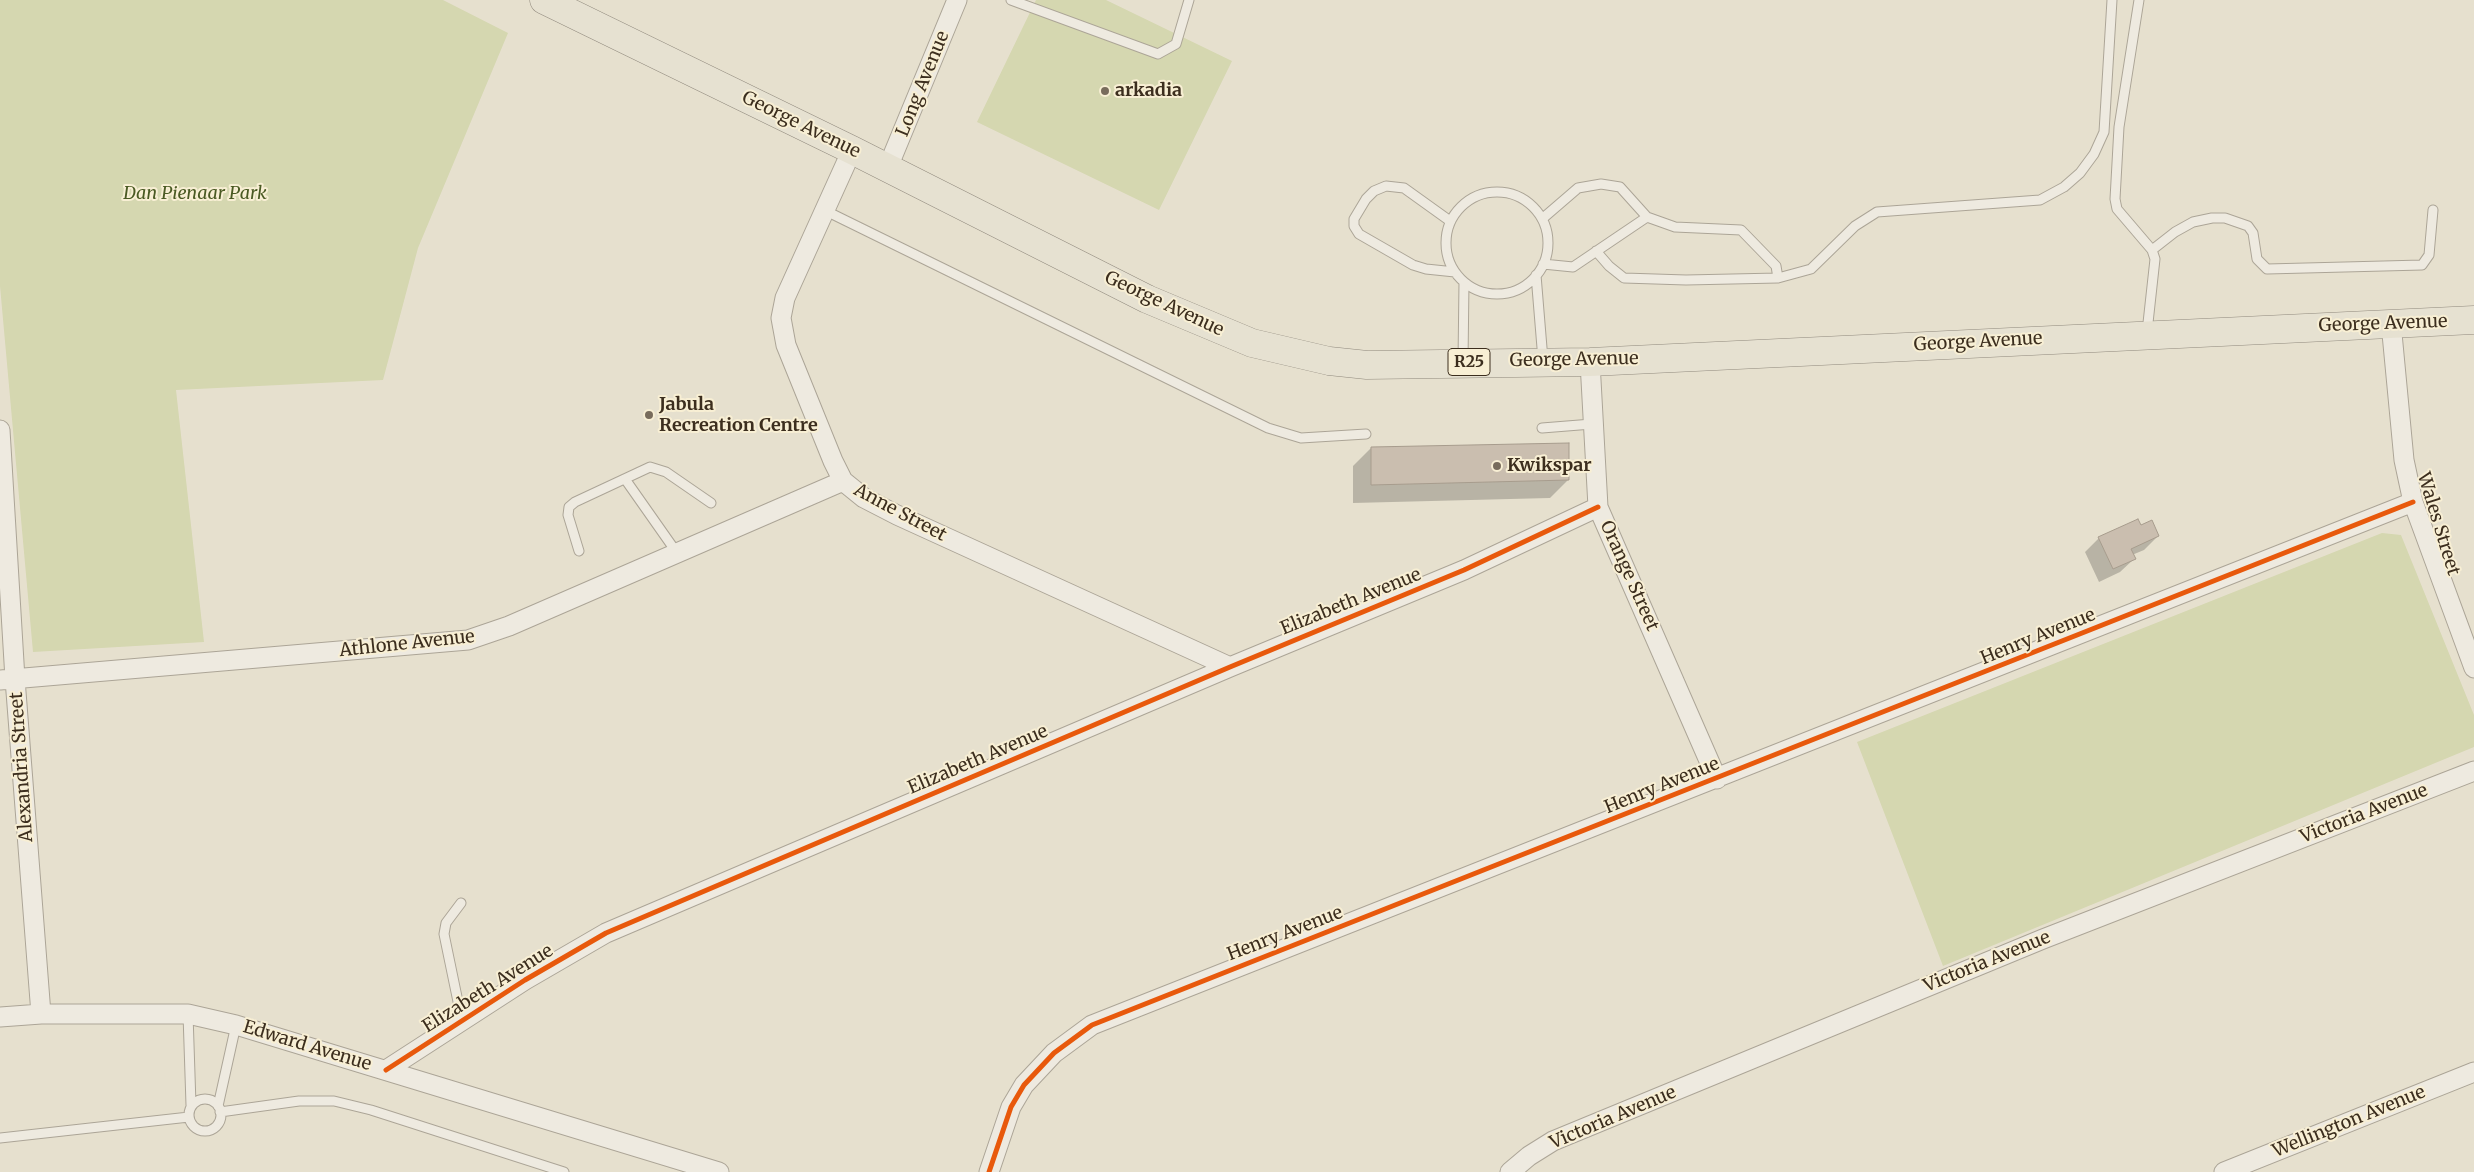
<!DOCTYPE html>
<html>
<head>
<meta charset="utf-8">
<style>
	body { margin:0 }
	canvas { display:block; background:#e6e0ce }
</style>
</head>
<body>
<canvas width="2474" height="1172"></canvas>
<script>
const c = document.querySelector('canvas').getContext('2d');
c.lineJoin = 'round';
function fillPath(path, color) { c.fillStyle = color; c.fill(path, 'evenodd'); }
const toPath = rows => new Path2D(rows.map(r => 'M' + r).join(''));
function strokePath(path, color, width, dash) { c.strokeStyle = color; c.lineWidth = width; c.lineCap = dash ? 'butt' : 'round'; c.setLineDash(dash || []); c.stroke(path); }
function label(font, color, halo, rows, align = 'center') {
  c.font = font + ' Merriweather,serif'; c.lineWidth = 4; c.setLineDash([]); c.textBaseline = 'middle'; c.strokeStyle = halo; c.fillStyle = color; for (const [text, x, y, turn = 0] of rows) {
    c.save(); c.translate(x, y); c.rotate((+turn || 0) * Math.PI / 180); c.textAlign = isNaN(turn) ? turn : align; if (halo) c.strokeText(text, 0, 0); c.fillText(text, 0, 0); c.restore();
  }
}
const green = toPath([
	[0,0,443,0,508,33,418,248,383,380,176,390,204,642,33,652,0,286],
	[1036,0,1106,0,1232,61,1159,210,977,122],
	[2382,533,2401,535,2474,715,2474,747,1943,966,1857,742]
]);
const shadow = toPath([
	[1371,448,1568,480,1550,498,1353,503,1353,466],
	[2140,527,2158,536,2144,550,2132,555,2134,559,2120,572,2099,582,2085,552,2099,538]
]);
const building = toPath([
	[1569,443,1569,480,1371,485,1371,447,1569,443],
	[2138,519,2141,525,2152,520,2159,536,2131,549,2136,559,2113,569,2098,537,2138,519]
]);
const lane = toPath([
	[1011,0,1158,54,1176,44,1189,0],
	[2139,0,2119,127,2115,199,2117,209,2152,250,2155,259,2147,332],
	'1446 243a51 51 0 1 1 102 0a51 51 0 1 1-102 0Z',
	[824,210,1268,428,1301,438,1366,434],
	[1542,219,1578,188,1601,184,1620,187,1647,217,1675,227,1741,230,1776,266,1778,278],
	[1450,221,1404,188,1386,186,1374,191,1366,199,1354,219,1354,226,1359,234,1413,265,1426,269,1455,272],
	[2152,250,2175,232,2193,222,2212,218,2225,218,2248,226,2253,233,2257,259,2267,269,2422,265,2429,255,2433,210],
	[1596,251,1609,266,1624,278,1686,280,1778,278,1811,269,1855,226,1877,212,2040,200,2064,187,2080,173,2094,154,2104,132,2112,0],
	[1543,264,1573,267,1647,217],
	[1536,275,1543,360],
	[1463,362,1464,282],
	[1542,428,1592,424],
	[625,479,677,553],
	[579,551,568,515,569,507,575,502,650,467,666,472,711,503],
	[461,903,446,923,444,934,462,1021],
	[188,1014,191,1105],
	'189 1115a16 16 0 1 1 32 0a16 16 0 1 1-32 0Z',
	[218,1106,236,1025],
	[220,1112,299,1101,334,1101,371,1110,564,1172],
	[0,1138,189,1117]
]);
const street = toPath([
	[852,150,785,298,781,318,786,345,833,461,843,481,864,498,897,515,1230,667],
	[888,167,957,0],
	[2391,323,2404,460,2413,502,2474,668],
	[1590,362,1598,507,1717,779],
	[0,430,15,679,41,1014],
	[0,680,468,640,509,626,843,481],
	[0,1017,41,1014,188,1014,236,1025,719,1172],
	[386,1070,525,980,606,933,1230,667,1464,570,1598,507],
	[989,1172,1011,1107,1024,1085,1054,1053,1092,1025,2413,502],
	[1510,1172,1529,1156,1553,1141,2043,939,2474,771],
	[2224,1172,2474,1072]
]);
const primary = toPath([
	[544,0,852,150,1147,299,1252,343,1329,361,1367,365,1590,362,2474,320]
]);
const cycleway = toPath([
	[386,1070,525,980,606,933,1230,667,1464,570,1598,507],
	[989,1172,1011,1107,1024,1085,1054,1053,1092,1025,2413,502]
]);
const markers = [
	[1105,91,5,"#786c5c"],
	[649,415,5,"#786c5c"],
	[1497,466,5,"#786c5c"]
];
const shields = [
	[1469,362,42]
];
const shieldNames = [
	["R25",1469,362]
];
const streetNames = [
	["Long Avenue",923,84,-68],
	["George Avenue",801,125,26],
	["George Avenue",1164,304,25],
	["George Avenue",2383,324,-2],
	["George Avenue",1978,342,-3],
	["George Avenue",1574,360,-1],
	["Anne Street",900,513,28],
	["Wales Street",2438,524,73],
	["Orange Street",1629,576,66],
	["Elizabeth Avenue",1351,602,-22],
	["Henry Avenue",2038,637,-22],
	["Athlone Avenue",407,644,-6],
	["Elizabeth Avenue",978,760,-23],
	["Alexandria Street",22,767,-94],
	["Henry Avenue",1662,786,-22],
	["Victoria Avenue",2364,814,-21],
	["Henry Avenue",1285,934,-21],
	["Victoria Avenue",1987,962,-22],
	["Elizabeth Avenue",488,989,-32],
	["Edward Avenue",307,1046,17],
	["Victoria Avenue",1613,1118,-23],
	["Wellington Avenue",2349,1122,-22]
];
const poiNames = [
	["arkadia",1115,91],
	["Jabula",659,405],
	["Recreation Centre",659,426],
	["Kwikspar",1507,466]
];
const parkNames = [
	["Dan Pienaar Park",195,194]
];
fillPath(green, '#d5d7b0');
fillPath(shadow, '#0003');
fillPath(building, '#cabeaf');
strokePath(building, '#a79c8d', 1);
strokePath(lane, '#aca597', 11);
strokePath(street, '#aca597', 21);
strokePath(primary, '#918a7e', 29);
strokePath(lane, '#eeeae0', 9);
strokePath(street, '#eeeae0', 19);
strokePath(primary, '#e6e1d1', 28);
strokePath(cycleway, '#e8590c', 5);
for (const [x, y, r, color] of markers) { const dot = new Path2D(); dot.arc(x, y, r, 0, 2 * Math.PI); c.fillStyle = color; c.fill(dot); strokePath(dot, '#f8efd4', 2); }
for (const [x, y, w] of shields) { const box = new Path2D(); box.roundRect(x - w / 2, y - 13.5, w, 27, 4); c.fillStyle = '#f8efd4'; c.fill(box); strokePath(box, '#3c2e1e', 1); }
label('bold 16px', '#3c2e1e', null, shieldNames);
label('18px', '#3c2e1e', '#f8efd4', streetNames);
label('bold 18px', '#3c2e1e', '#f8efd4', poiNames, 'left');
label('italic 18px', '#4a5a23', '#f8efd4', parkNames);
</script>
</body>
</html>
